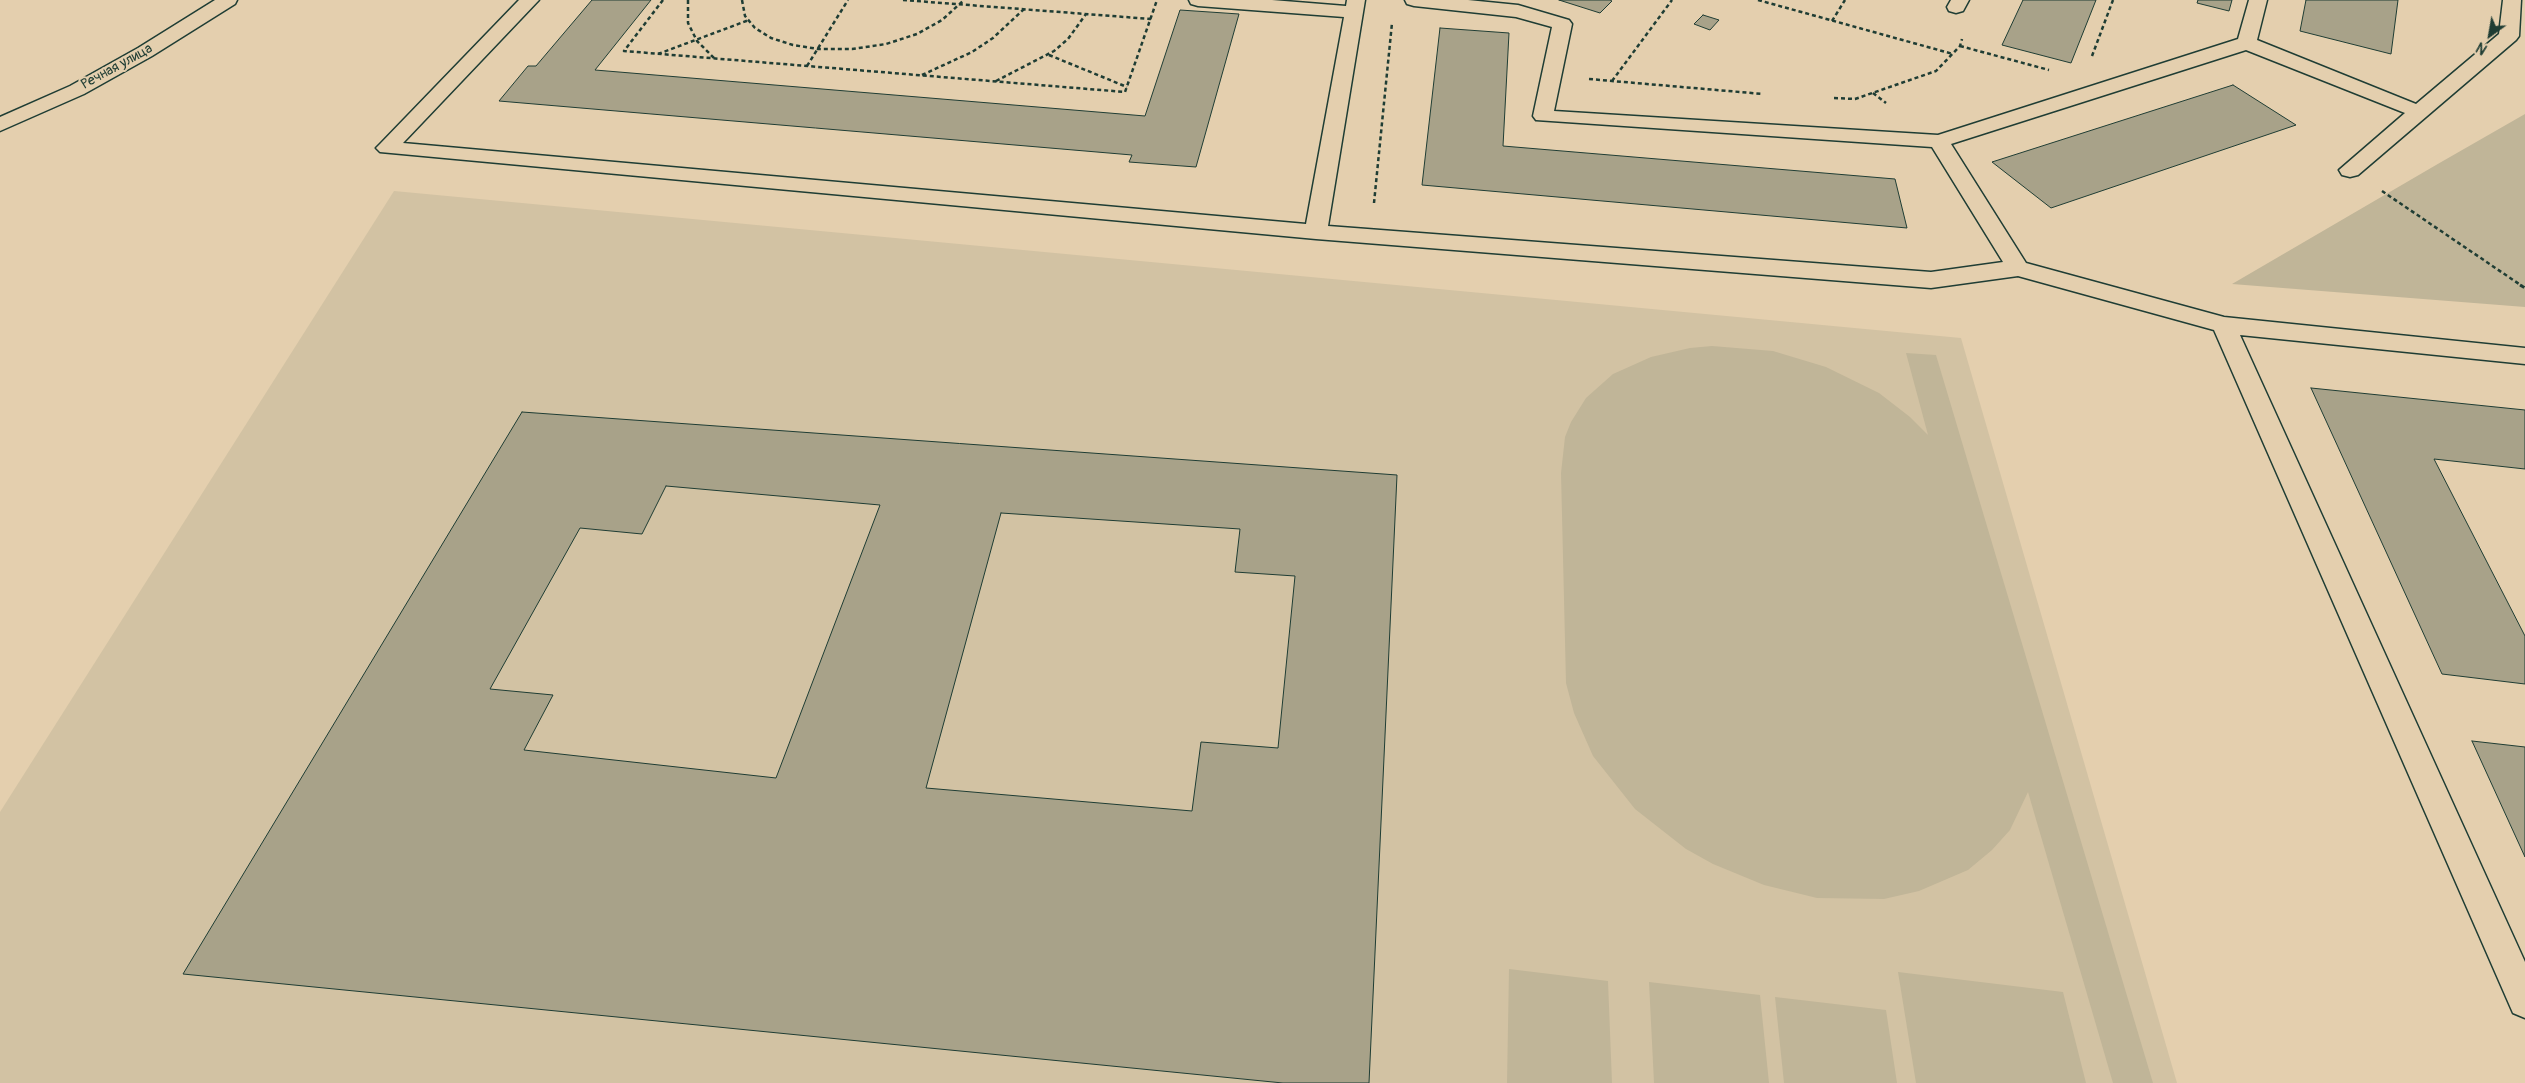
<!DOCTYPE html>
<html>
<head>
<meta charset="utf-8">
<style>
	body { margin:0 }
	#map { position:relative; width:2525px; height:1083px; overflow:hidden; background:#e4cfae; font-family:Pangolin,sans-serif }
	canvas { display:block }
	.north { position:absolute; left:2465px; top:10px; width:50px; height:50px; -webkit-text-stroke:4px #e4cfae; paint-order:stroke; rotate:212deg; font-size:14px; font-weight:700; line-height:20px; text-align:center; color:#1f3d34 }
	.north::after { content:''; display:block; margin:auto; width:18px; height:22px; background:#1f3d34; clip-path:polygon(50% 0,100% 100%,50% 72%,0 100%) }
</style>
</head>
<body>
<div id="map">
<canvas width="2525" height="1083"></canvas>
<div class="north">N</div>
</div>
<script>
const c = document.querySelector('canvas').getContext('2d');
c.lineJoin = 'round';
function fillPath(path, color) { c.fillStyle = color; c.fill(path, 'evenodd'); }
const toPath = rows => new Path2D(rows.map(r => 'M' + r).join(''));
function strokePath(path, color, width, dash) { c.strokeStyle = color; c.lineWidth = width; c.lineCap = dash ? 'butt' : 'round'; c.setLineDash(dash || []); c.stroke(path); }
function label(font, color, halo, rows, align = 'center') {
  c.font = font + ' Pangolin,sans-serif'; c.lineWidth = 4; c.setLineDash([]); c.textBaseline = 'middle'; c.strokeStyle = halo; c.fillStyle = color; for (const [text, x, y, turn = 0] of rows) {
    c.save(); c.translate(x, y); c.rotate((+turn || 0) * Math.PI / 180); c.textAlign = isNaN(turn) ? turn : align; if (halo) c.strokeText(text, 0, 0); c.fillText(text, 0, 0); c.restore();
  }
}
const built = toPath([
	[394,191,1961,338,2177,1083,0,1083,0,812]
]);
const green = toPath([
	[2525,114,2525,307,2232,284,2436,165],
	[1712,346,1773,351,1826,367,1879,393,1910,417,1928,435,1906,353,1936,355,2153,1083,2113,1083,2028,792,2010,830,1992,850,1968,870,1919,891,1884,899,1817,898,1764,885,1713,864,1686,849,1635,809,1593,756,1574,713,1566,683,1561,473,1565,437,1571,422,1586,398,1613,374,1651,357,1690,348],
	[1509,969,1608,981,1612,1083,1507,1083],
	[1898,972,2063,992,2086,1083,1916,1083],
	[1649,982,1760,995,1769,1083,1654,1083],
	[1775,997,1886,1010,1897,1083,1784,1083]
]);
const building = toPath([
	[592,0,651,0,595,70,1145,116,1180,10,1239,14,1196,167,1129,162,1132,155,499,101,528,66,536,66,592,0],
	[1559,0,1610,0,1612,1,1600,13,1559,0],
	[2023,0,2096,0,2071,63,2002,45,2023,0],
	[2198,0,2232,0,2229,11,2197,3,2198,0],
	[2306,0,2398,0,2391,54,2300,31,2306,0],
	[1703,15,1719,20,1710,30,1694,24,1703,15],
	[1440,28,1509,33,1503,146,1895,179,1907,228,1422,185,1440,28],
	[2233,85,2296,125,2051,208,1992,162,2233,85],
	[2311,388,2525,410,2525,469,2434,459,2525,636,2525,684,2442,674,2311,388],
	[522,412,1397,475,1369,1083,1283,1083,183,974,522,412],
	[666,486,880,505,776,778,524,750,553,695,490,689,580,528,642,534,666,486],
	[1001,513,1240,529,1235,572,1295,576,1278,748,1201,742,1192,811,926,788,1001,513],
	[2472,741,2525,747,2525,857,2472,741]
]);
const pathFar1 = toPath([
	[663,0,624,51,1125,92,1157,0],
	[688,0,688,23,697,41,715,59],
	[742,0,745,16,755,28,771,38,793,45,818,49,852,49,886,44,917,34,942,20,964,0],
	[903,0,1151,19],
	[1758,0,1953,54],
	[1832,21,1845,0],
	[1960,46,2049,70],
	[658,54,749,20],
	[1049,55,1127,87],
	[2092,56,2113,0],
	[807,66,848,0],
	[922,75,972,52,993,38,1024,9],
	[1589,79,1763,94],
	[996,81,1054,51,1068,39,1086,14],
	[1612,81,1672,0],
	[1873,93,1886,103],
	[1834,98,1855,99,1936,71,1960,46,1962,39],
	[2382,191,2522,286],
	[1374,203,1392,23]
]);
const path = toPath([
	[2520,285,2525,288]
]);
const service = toPath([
	[215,0,237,0,235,4,152,56,84,94,0,131,0,117,70,86,138,48,215,0],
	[519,0,539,0,403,143,1306,224,1344,17,1198,6,1191,4,1189,0,1272,0,1346,6,1347,0,1365,0,1328,226,1931,272,2003,262,1932,147,1536,120,1533,116,1552,27,1516,17,1414,6,1407,4,1405,0,1468,0,1518,5,1569,20,1572,24,1554,111,1938,135,2238,39,2249,0,2267,0,2257,40,2416,104,2499,34,2503,0,2521,0,2519,36,2516,40,2358,175,2350,177,2342,175,2339,170,2405,113,2246,50,1951,144,2026,263,2224,317,2525,348,2525,364,2240,335,2525,962,2525,1018,2513,1013,2214,330,2018,276,1931,288,1316,239,380,152,376,148,380,144,519,0],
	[1951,0,1969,0,1963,11,1956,13,1949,11,1947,7,1951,0]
]);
const farStreetnames = [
	["Речная улица",117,67,-29]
];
fillPath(built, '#d2c2a3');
fillPath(green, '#c0b598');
fillPath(building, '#a8a289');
strokePath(building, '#1f3d34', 1);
strokePath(service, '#1f3d34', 3);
strokePath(pathFar1, '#1f3d34', 2.5, [4, 3]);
strokePath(path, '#1f3d34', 3, [5, 4]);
fillPath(service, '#e4cfae');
label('14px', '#1f3d34', '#e4cfae', farStreetnames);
</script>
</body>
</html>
